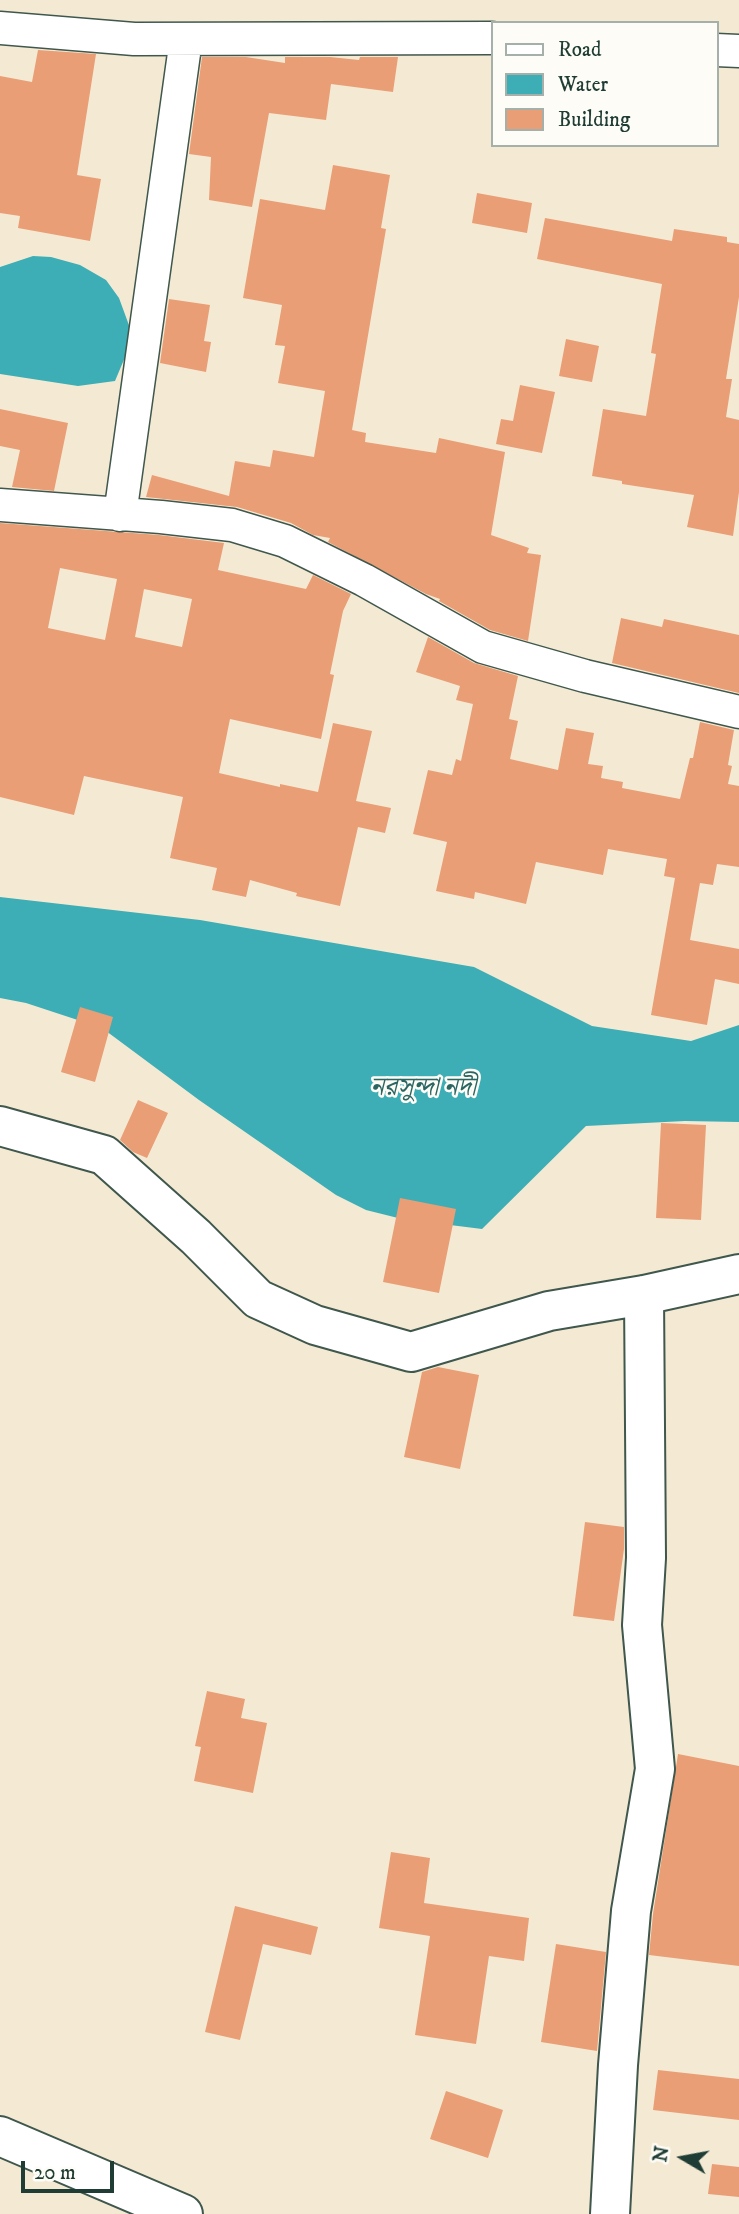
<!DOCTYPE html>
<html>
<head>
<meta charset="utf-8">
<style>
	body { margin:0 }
	#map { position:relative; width:739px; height:2214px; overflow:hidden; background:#f4ead4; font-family:"IM FELL DW Pica",serif }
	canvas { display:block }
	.legend { position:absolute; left:491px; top:21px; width:228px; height:126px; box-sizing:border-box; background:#fdfcf7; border:2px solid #a4b0a9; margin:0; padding:9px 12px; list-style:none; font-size:21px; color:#1f3d34 }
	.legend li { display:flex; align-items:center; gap:14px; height:35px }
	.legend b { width:35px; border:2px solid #a4b0a9 }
	.north { position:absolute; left:648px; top:2123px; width:70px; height:70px; -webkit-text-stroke:5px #fdfcf7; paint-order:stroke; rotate:280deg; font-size:19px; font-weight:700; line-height:28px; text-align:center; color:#1f3d34 }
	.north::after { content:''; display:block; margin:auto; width:24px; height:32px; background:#1f3d34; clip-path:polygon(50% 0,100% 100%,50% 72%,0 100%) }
	.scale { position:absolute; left:21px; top:2161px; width:93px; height:32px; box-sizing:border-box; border:4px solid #1f3d34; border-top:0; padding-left:9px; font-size:21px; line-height:24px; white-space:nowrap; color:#1f3d34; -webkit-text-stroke:5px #fdfcf7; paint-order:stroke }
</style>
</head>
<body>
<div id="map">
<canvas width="739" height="2214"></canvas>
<ul class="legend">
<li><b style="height:9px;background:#fff"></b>Road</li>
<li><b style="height:19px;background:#3daeb5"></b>Water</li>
<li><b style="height:19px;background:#e99e76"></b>Building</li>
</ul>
<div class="north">N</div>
<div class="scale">20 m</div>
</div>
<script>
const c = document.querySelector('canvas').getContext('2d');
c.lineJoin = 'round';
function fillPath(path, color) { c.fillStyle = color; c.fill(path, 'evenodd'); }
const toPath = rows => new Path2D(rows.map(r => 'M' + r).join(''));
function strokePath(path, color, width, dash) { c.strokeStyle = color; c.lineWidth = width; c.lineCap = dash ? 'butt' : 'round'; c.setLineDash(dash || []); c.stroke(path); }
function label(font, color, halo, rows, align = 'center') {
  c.font = font + ' "IM FELL DW Pica","Noto Serif Bengali",serif'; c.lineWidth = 5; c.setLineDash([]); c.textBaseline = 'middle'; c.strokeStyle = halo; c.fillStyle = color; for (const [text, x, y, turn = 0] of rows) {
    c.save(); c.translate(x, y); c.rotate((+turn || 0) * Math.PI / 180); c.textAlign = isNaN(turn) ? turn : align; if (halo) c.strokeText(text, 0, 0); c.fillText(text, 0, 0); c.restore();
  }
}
const water = toPath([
	[33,256,51,257,80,265,106,280,119,298,130,328,128,350,115,381,78,386,0,374,0,267],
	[0,897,200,920,474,967,592,1026,691,1041,739,1025,739,1122,685,1121,586,1126,482,1229,402,1219,366,1210,336,1195,199,1100,102,1028,26,1003,0,998]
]);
const building = toPath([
	[38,50,96,54,77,175,101,179,90,241,18,228,20,216,0,213,0,76,32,82],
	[202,57,246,57,285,63,285,57,330,57,359,60,360,57,398,57,393,92,331,84,326,120,269,113,252,207,209,200,211,157,189,154],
	[333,165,390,175,381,228,386,229,352,430,366,433,365,442,436,453,439,438,505,452,491,535,529,548,527,553,541,555,528,641,490,630,439,601,440,599,426,594,328,542,330,538,313,535,291,523,237,507,146,497,152,475,229,496,235,461,270,467,273,450,314,457,325,391,278,383,285,346,275,345,282,305,243,298,260,199,325,210],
	[477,193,532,203,527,233,472,223],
	[545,218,672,241,674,229,727,237,727,242,739,244,739,297,726,379,732,379,726,417,739,420,739,492,733,536,687,527,694,495,622,484,622,481,592,476,603,409,646,416,656,354,651,353,662,284,537,259],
	[169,299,210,305,204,341,211,342,206,372,160,363],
	[566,339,599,346,592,382,559,376],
	[520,385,555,392,542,453,496,444,501,419,513,421],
	[0,409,68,423,54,491,12,487,20,450,0,446],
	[0,523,159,535,224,543,218,570,306,589,313,575,351,594,343,611,330,674,334,675,321,739,230,719,219,773,280,787,280,784,318,792,333,723,372,731,356,801,391,808,385,833,358,827,340,906,296,896,297,893,250,880,246,897,212,890,217,868,170,858,183,797,84,776,74,815,0,797],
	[60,568,117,579,105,640,48,628],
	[144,589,192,599,182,647,135,637],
	[621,618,662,627,664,619,739,635,739,693,612,663],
	[428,637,474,663,518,676,509,719,518,721,510,759,558,770,566,728,594,733,588,764,603,766,601,778,623,782,622,788,680,799,690,758,693,758,700,722,734,730,728,765,732,766,728,784,739,786,739,867,717,864,713,885,700,883,690,940,739,949,739,984,715,979,707,1025,651,1015,675,878,664,876,667,859,608,849,603,875,536,862,526,904,475,892,474,899,436,891,447,842,413,834,428,770,452,775,456,759,461,761,473,704,456,700,460,686,416,672],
	[80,1007,113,1017,95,1082,61,1072],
	[138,1100,168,1113,147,1158,133,1152,120,1140],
	[661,1123,706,1125,701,1220,656,1218],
	[400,1198,456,1209,439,1293,383,1282],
	[438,1367,479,1375,460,1469,404,1457,422,1372],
	[585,1522,624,1527,624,1549,614,1621,573,1616],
	[207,1691,245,1699,241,1718,267,1723,253,1793,194,1781,201,1747,195,1746],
	[678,1754,739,1766,739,1966,649,1955,653,1914],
	[391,1852,430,1858,424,1903,529,1918,524,1961,489,1956,476,2044,415,2035,430,1936,379,1928],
	[235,1906,318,1927,311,1955,263,1944,240,2040,205,2032],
	[556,1944,606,1952,597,2051,541,2042],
	[658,2070,739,2079,739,2120,653,2110],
	[446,2091,503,2110,488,2158,430,2139],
	[712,2164,739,2167,739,2197,708,2194]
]);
const street = toPath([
	[0,28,134,39,492,38],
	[716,50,739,51],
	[0,505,161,517,232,525,285,541,364,580,483,647,585,676,739,712],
	[120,515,186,39]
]);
const secondary = toPath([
	[0,1126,104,1155,196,1237,258,1299,315,1325,411,1352,549,1311,644,1295,739,1274],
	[0,2136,183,2214],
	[610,2214,618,2065,631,1911,655,1769,642,1625,646,1558,644,1295]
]);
const waterNames = [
	["নরসুন্দা নদী",423,1090]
];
fillPath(water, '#3daeb5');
fillPath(building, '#e99e76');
strokePath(street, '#3f574c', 35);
strokePath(secondary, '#3f574c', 42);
strokePath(street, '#fff', 32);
strokePath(secondary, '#fff', 38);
label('italic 26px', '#2a6561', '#fdfcf7', waterNames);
</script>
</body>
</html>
